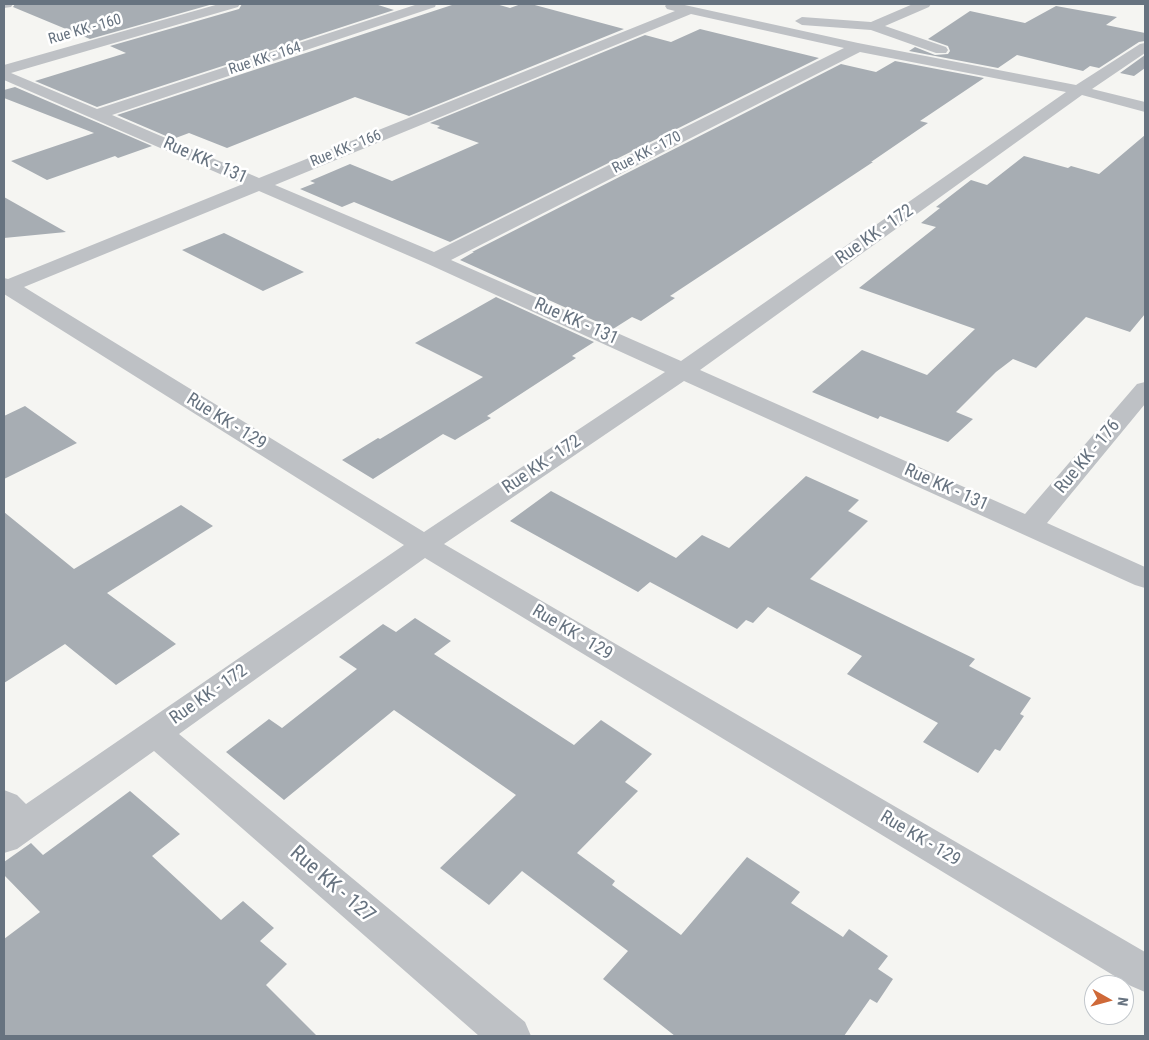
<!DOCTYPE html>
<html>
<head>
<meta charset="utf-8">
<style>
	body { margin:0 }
	#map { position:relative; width:1149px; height:1040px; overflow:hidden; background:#f5f5f2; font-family:"Roboto Condensed",sans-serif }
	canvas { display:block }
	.frame { position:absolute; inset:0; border:5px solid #677380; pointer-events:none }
	.north { position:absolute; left:1084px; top:975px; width:50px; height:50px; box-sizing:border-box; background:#fff; border:1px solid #c2c7cc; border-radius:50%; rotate:97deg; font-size:14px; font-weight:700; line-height:20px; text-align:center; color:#677380 }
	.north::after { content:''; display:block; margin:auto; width:18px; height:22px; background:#cf6938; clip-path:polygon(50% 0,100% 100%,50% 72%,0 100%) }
</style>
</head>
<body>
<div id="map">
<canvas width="1149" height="1040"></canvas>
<div class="frame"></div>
<div class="north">N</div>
</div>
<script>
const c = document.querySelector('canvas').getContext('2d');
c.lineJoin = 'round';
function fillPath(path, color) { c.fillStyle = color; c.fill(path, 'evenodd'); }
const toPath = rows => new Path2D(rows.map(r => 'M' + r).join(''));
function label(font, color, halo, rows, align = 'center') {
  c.font = font + ' "Roboto Condensed",sans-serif'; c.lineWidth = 5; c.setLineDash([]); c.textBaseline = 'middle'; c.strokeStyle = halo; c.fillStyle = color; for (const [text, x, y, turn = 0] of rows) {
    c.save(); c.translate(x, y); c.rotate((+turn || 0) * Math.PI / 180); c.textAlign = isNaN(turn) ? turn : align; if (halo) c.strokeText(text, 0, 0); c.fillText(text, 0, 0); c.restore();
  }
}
const building = toPath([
	[15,4,213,4,90,39,13,7],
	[242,4,375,4,394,10,97,107,35,81,126,53,110,46,239,9],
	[455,4,462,5,496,4,510,8,521,4,531,4,624,29,409,116,355,97,227,148,189,133,173,139,117,115],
	[1056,6,1117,17,1106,25,1145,33,1145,41,1139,42,1099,68,1090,66,1083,71,1017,55,998,68,909,51,915,47,935,55,948,54,950,51,948,46,928,39,970,11,1025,23],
	[700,29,819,58,450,242,354,202,342,207,300,189,315,183,310,181,350,164,392,181,479,143,437,128,440,126,430,123,645,35,671,42],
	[1145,55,1145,68,1134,76,1120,73],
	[895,61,984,78,920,121,928,123,871,162,873,162,670,296,675,298,641,321,632,317,613,329,460,260,474,252,472,252,841,64,876,72],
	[15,87,152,146,118,158,115,156,47,180,11,161,94,133,4,98,4,90],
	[1145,135,1145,314,1130,332,1086,317,1036,368,1013,359,996,372,956,412,973,419,948,442,880,416,878,419,812,392,862,350,927,375,975,329,859,288,936,227,921,223,940,208,936,207,971,180,987,185,1024,156,1068,168,1071,166,1099,174],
	[4,197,66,232,4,238],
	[224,233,304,272,263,291,182,250],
	[496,297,594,342,572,356,576,358,487,416,491,418,455,440,443,434,373,479,342,460,378,438,380,439,483,377,415,343],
	[25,406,77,443,4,479,4,416],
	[806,476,859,500,848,511,868,521,810,579,975,659,969,666,1031,698,1020,714,1024,716,1000,751,995,749,978,773,923,742,938,723,847,674,862,656,768,607,753,623,746,620,737,629,650,582,638,592,510,521,551,491,676,558,702,535,729,548],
	[181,505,213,526,107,593,176,644,116,685,65,644,4,683,4,512,74,569],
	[415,618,451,641,434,654,574,745,601,720,652,754,625,782,638,791,577,853,615,881,612,885,681,935,747,857,800,892,791,903,843,937,849,929,888,956,878,969,893,979,877,1003,870,999,844,1036,675,1036,603,979,628,951,522,871,489,905,440,868,516,795,394,710,284,800,226,752,269,719,282,728,357,669,339,657,383,624,396,632],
	[130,791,180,834,152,856,221,920,243,901,274,928,260,941,287,964,266,985,317,1036,4,1036,4,939,40,912,4,875,4,862,31,843,43,855]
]);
const minor = toPath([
	[4,4,13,4,11,7,4,8,4,4],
	[219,4,240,4,238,7,11,73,97,109,418,4,436,4,435,7,112,115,259,178,675,11,667,9,665,6,667,4,680,4,858,43,1076,85,1140,44,1145,43,1145,53,1092,89,1145,102,1145,112,1082,95,700,370,1025,514,1137,384,1145,382,1145,404,1047,523,1145,567,1145,588,1135,585,684,381,444,544,1145,952,1145,992,1131,986,425,558,179,734,525,1022,531,1036,479,1036,154,751,17,849,4,853,4,790,17,795,26,804,404,545,4,294,4,278,8,279,243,184,4,80,4,65,219,4],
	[691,14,844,48,434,252,275,185,691,14],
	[860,52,1066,92,681,361,451,260,860,52],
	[259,191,428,264,665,372,424,532,24,287,259,191],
	[913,4,931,4,929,7,885,26,946,47,948,50,946,53,936,53,871,30,802,25,795,21,802,17,871,22,913,4]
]);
const farStreetnames = [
	["Rue KK - 160",85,30,-16],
	["Rue KK - 164",265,59,-18],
	["Rue KK - 166",346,149,-22],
	["Rue KK - 170",647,153,-27]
];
const streetNames = [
	["Rue KK - 131",205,161,24],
	["Rue KK - 172",875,235,-35],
	["Rue KK - 131",576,322,24],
	["Rue KK - 129",226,422,32],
	["Rue KK - 176",1088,457,-50],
	["Rue KK - 172",542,465,-34],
	["Rue KK - 131",946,488,24],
	["Rue KK - 129",572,633,31],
	["Rue KK - 172",209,695,-35],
	["Rue KK - 129",920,839,31]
];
const nearStreetnames = [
	["Rue KK - 127",332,885,41]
];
fillPath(building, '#a7adb3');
fillPath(minor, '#bec1c5');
label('15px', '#677380', '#fff', farStreetnames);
label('18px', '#677380', '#fff', streetNames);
label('21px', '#677380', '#fff', nearStreetnames);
</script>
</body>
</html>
